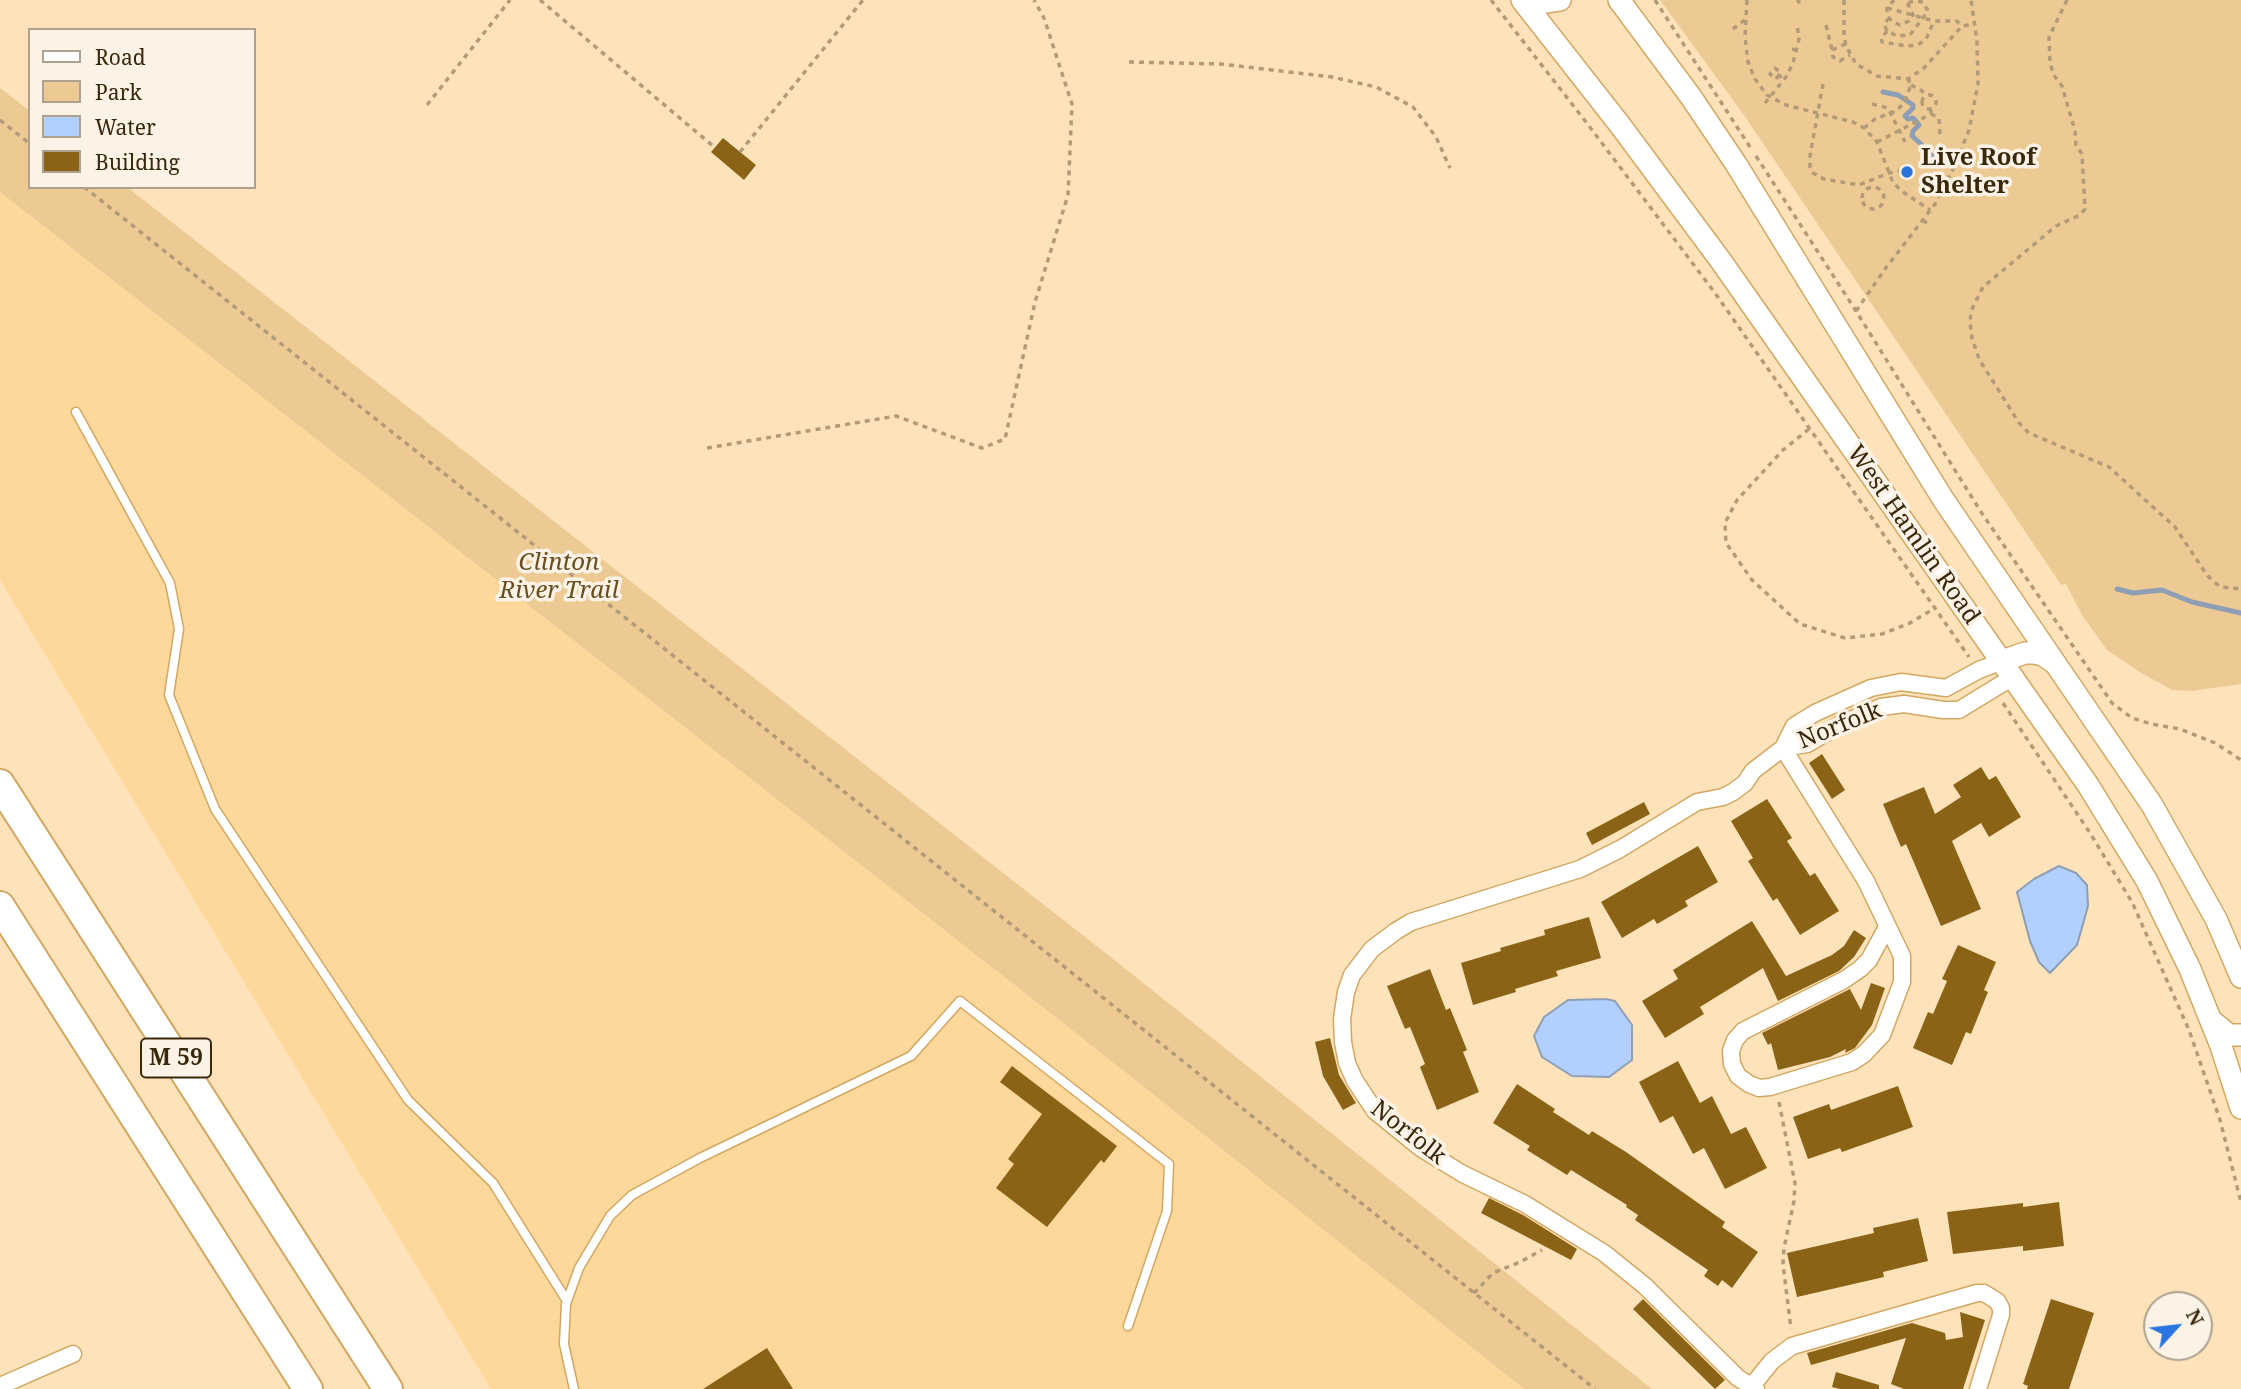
<!DOCTYPE html>
<html>
<head>
<meta charset="utf-8">
<style>
	body { margin:0 }
	#map { position:relative; width:2241px; height:1389px; overflow:hidden; background:#fee3ba; font-family:"Noto Serif",serif }
	canvas { display:block }
	.legend { position:absolute; left:28px; top:28px; width:228px; height:161px; box-sizing:border-box; background:#fcf3e6; border:2px solid #aea28e; margin:0; padding:9px 12px; list-style:none; font-size:21px; color:#39280a }
	.legend li { display:flex; align-items:center; gap:14px; height:35px }
	.legend b { width:35px; border:2px solid #aea28e }
	.north { position:absolute; left:2143px; top:1291px; width:70px; height:70px; box-sizing:border-box; background:#fcf3e6; border:2px solid #aea28e; border-radius:50%; rotate:63deg; font-size:19px; font-weight:700; line-height:28px; text-align:center; color:#39280a }
	.north::after { content:''; display:block; margin:auto; width:24px; height:32px; background:#2a74e0; clip-path:polygon(50% 0,100% 100%,50% 72%,0 100%) }
</style>
</head>
<body>
<div id="map">
<canvas width="2241" height="1389"></canvas>
<ul class="legend">
<li><b style="height:9px;background:#fff"></b>Road</li>
<li><b style="height:19px;background:#edca93"></b>Park</li>
<li><b style="height:19px;background:#b2d0fe"></b>Water</li>
<li><b style="height:19px;background:#8a6316"></b>Building</li>
</ul>
<div class="north">N</div>
</div>
<script>
const c = document.querySelector('canvas').getContext('2d');
c.lineJoin = 'round';
function fillPath(path, color) { c.fillStyle = color; c.fill(path, 'evenodd'); }
const toPath = rows => new Path2D(rows.map(r => 'M' + r).join(''));
function strokePath(path, color, width, dash) { c.strokeStyle = color; c.lineWidth = width; c.lineCap = dash ? 'butt' : 'round'; c.setLineDash(dash || []); c.stroke(path); }
function label(font, color, halo, rows, align = 'center') {
  c.font = font + ' "Noto Serif",serif'; c.lineWidth = 7; c.setLineDash([]); c.textBaseline = 'middle'; c.strokeStyle = halo; c.fillStyle = color; for (const [text, x, y, turn = 0] of rows) {
    c.save(); c.translate(x, y); c.rotate((+turn || 0) * Math.PI / 180); c.textAlign = isNaN(turn) ? turn : align; if (halo) c.strokeText(text, 0, 0); c.fillText(text, 0, 0); c.restore();
  }
}
const built = toPath([
	[0,192,1067,1026,1524,1389,491,1389,0,580]
]);
const green = toPath([
	[1660,0,2241,0,2241,684,2192,691,2172,690,2138,671,2107,650,2082,615,2066,584,2061,585,2045,561,1746,118],
	[0,88,30,111,30,187,127,187,1117,962,1652,1389,1524,1389,1067,1026,0,192]
]);
const water = toPath([
	[2059,866,2076,873,2087,885,2088,906,2077,945,2050,973,2039,962,2030,941,2017,892,2034,879,2059,866],
	[1606,999,1615,1001,1632,1025,1632,1060,1609,1077,1572,1076,1542,1057,1534,1036,1544,1017,1568,1000,1606,999]
]);
const stream = toPath([
	[1883,92,1898,95,1913,105,1913,108,1905,116,1908,119,1913,118,1919,125,1913,131,1912,136,1921,144,1925,152,1935,157],
	[2117,589,2133,593,2162,590,2192,602,2241,613]
]);
const building = toPath([
	[723,138,756,165,744,180,711,152],
	[1822,754,1845,790,1832,799,1809,763],
	[1981,767,1989,780,1996,776,2021,817,1989,837,1981,823,1952,841,1981,909,1941,926,1906,844,1901,847,1883,804,1924,787,1935,814,1961,797,1953,785],
	[1767,799,1792,838,1787,841,1810,876,1815,873,1839,911,1800,935,1777,898,1773,901,1748,861,1753,858,1731,821],
	[1644,802,1650,814,1592,845,1586,833],
	[1698,846,1718,882,1685,901,1688,906,1657,924,1654,919,1622,938,1601,902],
	[1589,917,1601,958,1556,971,1558,976,1515,989,1516,992,1473,1005,1461,963,1501,951,1500,948,1545,935,1544,930],
	[1752,921,1786,976,1832,955,1844,946,1854,930,1866,938,1854,957,1839,971,1778,1001,1763,968,1700,1007,1704,1014,1665,1038,1642,1001,1678,979,1673,970],
	[1958,945,1996,962,1984,990,1988,992,1971,1034,1966,1032,1952,1065,1913,1048,1928,1012,1933,1014,1947,981,1942,979],
	[1430,969,1446,1010,1450,1008,1467,1050,1463,1052,1479,1092,1437,1110,1420,1067,1425,1064,1410,1027,1405,1029,1387,986],
	[1871,983,1885,988,1872,1025,1855,1048,1845,1053,1846,1049,1830,1057,1778,1070,1771,1043,1768,1045,1762,1033,1850,989,1861,1010],
	[1330,1038,1339,1075,1356,1103,1343,1110,1323,1076,1315,1042],
	[1678,1061,1700,1103,1712,1096,1731,1134,1746,1127,1767,1168,1725,1189,1704,1148,1693,1154,1673,1116,1660,1123,1639,1082],
	[1012,1066,1117,1146,1104,1163,1101,1160,1047,1227,996,1188,1014,1164,1008,1159,1042,1114,1000,1082],
	[1517,1084,1555,1109,1553,1112,1589,1135,1592,1131,1626,1152,1725,1222,1722,1227,1758,1252,1732,1288,1722,1280,1718,1286,1704,1276,1708,1270,1635,1220,1638,1215,1626,1207,1627,1205,1571,1170,1567,1175,1527,1150,1530,1146,1493,1123],
	[1898,1086,1913,1127,1842,1152,1840,1148,1808,1159,1793,1117,1829,1104,1831,1110],
	[1489,1198,1523,1215,1577,1249,1571,1260,1481,1213],
	[2059,1202,2064,1246,2023,1251,2023,1246,1953,1254,1947,1212,2023,1203,2023,1207],
	[1918,1218,1928,1261,1883,1272,1884,1277,1797,1297,1787,1253,1874,1233,1873,1228],
	[1643,1299,1725,1380,1715,1389,1633,1309],
	[2051,1299,2094,1313,2069,1389,2027,1389,2028,1386,2023,1384],
	[1960,1312,1985,1320,1963,1389,1904,1389,1891,1384,1906,1338,1811,1365,1807,1353,1912,1323,1945,1333,1946,1340,1963,1337],
	[767,1348,793,1389,703,1389],
	[1836,1372,1879,1385,1879,1389,1840,1389,1832,1387]
]);
const path = toPath([
	[540,0,713,146],
	[1491,0,1586,122,1715,293,1969,657],
	[1655,0,1750,147],
	[1747,0,1745,37,1748,62,1755,79,1767,95,1786,105,1853,122,1864,128,1877,142,1892,180,1900,190,1930,210],
	[1797,0,1800,3],
	[1844,0,1844,34,1846,46,1856,64,1877,76,1908,79,1924,68,1962,26,1975,24],
	[1894,0,1887,8,1887,16,1893,22,1900,25,1909,21,1913,15,1906,0],
	[2067,0,2049,37,2050,61,2053,74,2062,86,2075,131,2076,145,2082,154,2085,209,2080,215,2056,226,1983,287,1971,311,1970,323,1972,338,1979,359,2019,423,2029,433,2109,467,2175,527,2207,575,2214,582,2221,587,2241,589],
	[1887,8,1934,21,1957,21,1962,26],
	[1889,18,1884,24,1887,31,1897,36,1910,35,1928,11,1923,2,1914,1,1908,3],
	[1826,25,1832,50],
	[1733,29,1746,19],
	[1887,31,1881,39,1882,42,1907,46,1918,45,1926,39,1934,21],
	[1846,44,1832,50,1833,57,1840,61,1850,55],
	[1792,49,1801,51],
	[1129,62,1221,64,1332,77,1376,87,1413,107,1436,137,1450,168],
	[1779,75,1776,79,1770,74,1775,68,1781,73,1779,75,1784,80],
	[1823,84,1810,156,1810,167,1813,173,1824,179,1859,185,1889,173,1900,171],
	[1911,85,1921,90,1926,96],
	'1922 102a7 7 0 1 1 14 0a7 7 0 1 1-14 0Z',
	[1765,103,1786,77,1793,63,1799,39,1797,24],
	[1872,104,1888,108,1905,142],
	[427,105,510,0],
	[1931,114,1939,118,1940,136],
	[0,120,30,144],
	[1864,128,1875,119,1896,111,1904,103,1911,85,1908,79],
	[1877,142,1931,114,1931,109],
	[740,152,863,0],
	[1756,156,1856,311,1981,512,2112,703,2132,718,2151,724,2180,729,2215,743,2241,760],
	[84,187,1595,1389],
	'1862 198a11 11 0 1 1 22 0a11 11 0 1 1-22 0Z',
	[1923,220,1930,226],
	[1856,311,1885,269,1935,204,1954,167,1969,130,1978,84,1977,41,1971,0],
	[1809,429,1783,450,1737,500,1725,523,1726,543,1752,580,1800,624,1845,638,1882,634,1910,623,1935,608],
	[707,448,896,416,982,448,1005,439,1035,302,1068,195,1072,104,1044,18,1034,0],
	[2003,703,2090,833,2132,902,2189,1030,2220,1120,2241,1202],
	[1779,1102,1795,1183,1794,1201,1784,1248,1783,1264,1791,1329],
	[1474,1293,1493,1273,1520,1262,1542,1250]
]);
const lane = toPath([
	[76,412,170,583,179,629,169,695,215,809,408,1100,493,1183,567,1301],
	[574,1389,564,1344,566,1304,579,1268,610,1216,632,1195,700,1158,911,1056,960,1001,1169,1164,1167,1211,1128,1326]
]);
const street = toPath([
	[1783,748,1866,881,1902,956,1902,982,1882,1035,1864,1054,1852,1062,1770,1087,1759,1088,1749,1084,1738,1076,1732,1064,1731,1051,1735,1040,1743,1031,1844,980,1860,969,1869,960,1887,927],
	[1783,748,1794,726,1815,713,1871,688,1901,682,1946,688,1979,670,2002,661],
	[0,1386,73,1354],
	[1751,1387,1772,1361,1792,1346,1977,1293,1984,1293,1997,1301,2001,1308,2001,1315,1978,1389],
	[1756,1389,1738,1378,1645,1286,1604,1253,1525,1204,1463,1174,1422,1149,1375,1111,1355,1081,1347,1063,1343,1042,1342,1019,1346,992,1352,975,1372,949,1396,931,1411,922,1580,869,1620,849,1697,802,1723,797,1733,792,1745,783,1753,771,1783,748,1807,744,1841,724,1881,707,1904,704,1943,710,1959,710,2013,677]
]);
const secondary = toPath([
	[1522,0,1620,125,1721,261,2088,785,2147,881,2190,969,2221,1046,2241,1108],
	[1530,0,1541,3,1560,0],
	[1619,0,1691,97,1736,164,1943,499,2152,805,2216,919,2241,977],
	[2002,661,2025,653,2034,653,2043,655,2056,664],
	[2212,1021,2229,1035,2241,1035]
]);
const highway = toPath([
	[0,784,388,1389],
	[0,906,308,1389]
]);
const markers = [
	[1907,172,7,"#2a74e0"]
];
const shields = [
	[176,1058,70]
];
const shieldNames = [
	["M 59",176,1058]
];
const poiNames = [
	["Live Roof",1921,158],
	["Shelter",1921,186]
];
const streetNames = [
	["West Hamlin Road",1913,535,55],
	["Norfolk",1840,726,-22],
	["Norfolk",1408,1133,38]
];
const parkNames = [
	["Clinton",559,563],
	["River Trail",559,591]
];
fillPath(built, '#fed79a');
fillPath(green, '#edca93');
fillPath(water, '#b2d0fe');
strokePath(water, '#8e9eb5', 2);
strokePath(stream, '#8e9eb5', 5);
fillPath(building, '#8a6316');
strokePath(lane, '#d2a762', 11);
strokePath(street, '#d2a762', 19);
strokePath(secondary, '#d2a762', 24);
strokePath(highway, '#d2a762', 32);
strokePath(path, '#b29b76', 3.5, [5, 5]);
strokePath(lane, '#fff', 8);
strokePath(street, '#fff', 16);
strokePath(secondary, '#fff', 21);
strokePath(highway, '#fff', 28);
for (const [x, y, r, color] of markers) { const dot = new Path2D(); dot.arc(x, y, r, 0, 2 * Math.PI); c.fillStyle = color; c.fill(dot); strokePath(dot, '#fcf3e6', 2.5); }
for (const [x, y, w] of shields) { const box = new Path2D(); box.roundRect(x - w / 2, y - 19.5, w, 39, 5); c.fillStyle = '#fcf3e6'; c.fill(box); strokePath(box, '#39280a', 2); }
label('bold 23px', '#39280a', null, shieldNames);
label('bold 24px', '#39280a', '#fcf3e6', poiNames, 'left');
label('24px', '#39280a', '#fcf3e6', streetNames);
label('italic 24px', '#694e20', '#fcf3e6', parkNames);
</script>
</body>
</html>
